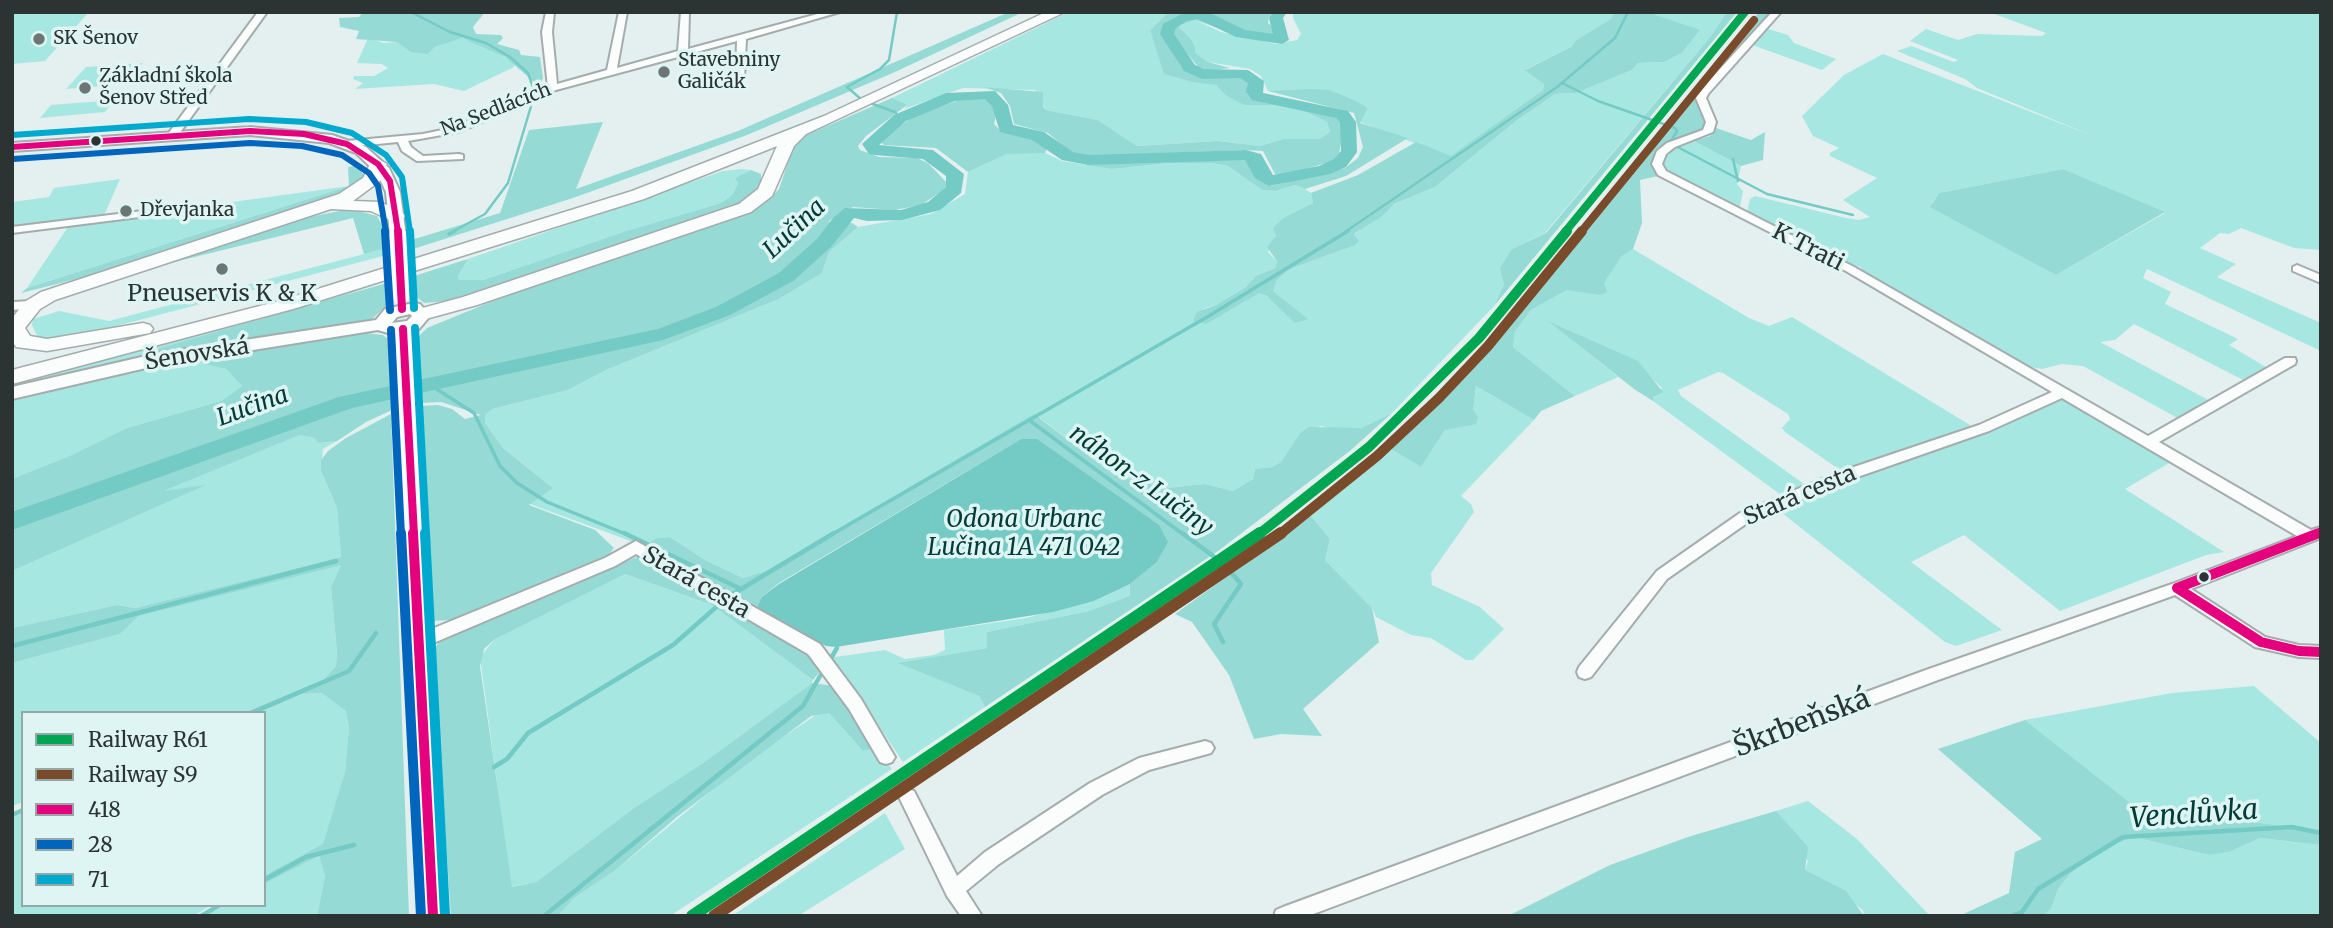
<!DOCTYPE html>
<html>
<head>
<meta charset="utf-8">
<style>
	body { margin:0 }
	#map { position:relative; width:2333px; height:928px; overflow:hidden; background:#e3f0ef; font-family:Merriweather,serif }
	canvas { display:block }
	.frame { position:absolute; inset:0; border:14px solid #2b3433; pointer-events:none }
	.legend { position:absolute; left:21px; top:711px; width:245px; height:196px; box-sizing:border-box; background:#def5f3; border:2px solid #96a8a6; margin:0; padding:9px 12px; list-style:none; font-size:21px; color:#2b3433 }
	.legend li { display:flex; align-items:center; gap:14px; height:35px }
	.legend b { width:35px; border:2px solid #96a8a6 }
</style>
</head>
<body>
<div id="map">
<canvas width="2333" height="928"></canvas>
<div class="frame"></div>
<ul class="legend">
<li><b style="height:9px;background:#00a651"></b>Railway R61</li>
<li><b style="height:9px;background:#7a4b2a"></b>Railway S9</li>
<li><b style="height:9px;background:#e5007d"></b>418</li>
<li><b style="height:9px;background:#0065bd"></b>28</li>
<li><b style="height:9px;background:#00a9ce"></b>71</li>
</ul>
</div>
<script>
const c = document.querySelector('canvas').getContext('2d');
c.lineJoin = 'round';
function fillPath(path, color) { c.fillStyle = color; c.fill(path, 'evenodd'); }
const toPath = rows => new Path2D(rows.map(r => 'M' + r).join(''));
function strokePath(path, color, width, dash) { c.strokeStyle = color; c.lineWidth = width; c.lineCap = dash ? 'butt' : 'round'; c.setLineDash(dash || []); c.stroke(path); }
function label(font, color, halo, rows, align = 'center') {
  c.font = font + ' Merriweather,serif'; c.lineWidth = 7; c.setLineDash([]); c.textBaseline = 'middle'; c.strokeStyle = halo; c.fillStyle = color; for (const [text, x, y, turn = 0] of rows) {
    c.save(); c.translate(x, y); c.rotate((+turn || 0) * Math.PI / 180); c.textAlign = isNaN(turn) ? turn : align; if (halo) c.strokeText(text, 0, 0); c.fillText(text, 0, 0); c.restore();
  }
}
const green = toPath([
	[16,12,89,12,45,61,12,64,12,16],
	[1069,12,1169,12,1150,30,1165,74,1216,85,1244,105,1284,105,1304,111,1327,122,1330,132,1319,139,1283,139,1260,146,1218,141,1137,146,1098,120,1046,110,1035,90,963,88,904,109,907,106,892,98],
	[1293,12,1615,12,1611,19,1576,40,1571,47,1526,69,1544,84,1543,90,1451,157,1360,122,1368,108,1330,90,1268,91,1261,76,1250,69,1208,62,1194,53,1195,47,1191,39,1178,26,1195,20,1221,32,1277,44,1297,40,1301,34,1293,18],
	[1647,12,1727,12,1711,36,1545,233,1512,249,1504,284,1494,306,1392,413,1361,428,1337,430,1321,426,1300,433,1281,462,1272,467,1255,469,1253,479,1233,491,1205,484,1166,488,1114,475,1040,418,766,571,743,578,705,560,670,537,657,538,644,546,530,504,552,487,503,448,485,423,484,415,492,409,568,390,606,370,779,299,822,273,829,252,858,227,931,214,965,194,968,172,1007,154,1033,151,1045,153,1062,161,1112,169,1168,163,1211,163,1228,166,1262,190,1276,191,1295,185,1305,189,1311,193,1313,203,1283,218,1274,228,1276,236,1268,252,1277,261,1275,268,1256,276,1246,287,1216,305,1202,309,1235,306,1259,292,1307,319,1273,291,1277,280,1290,269,1344,249,1356,232,1394,204,1435,187,1516,121,1555,94,1576,93,1632,70,1638,63,1664,62,1682,53,1699,31],
	[1989,12,2321,12,2321,250,2294,248,2241,228,2229,234,2220,233,2200,248,2236,264,2217,277,2321,323,2321,351,2147,269,2143,278,2171,292,2165,304,2238,339,2229,345,2271,370,2249,383,2134,324,2115,340,2100,342,2214,403,2183,421,2083,366,2062,364,2042,369,2030,367,1863,272,1861,267,1849,264,1747,212,1750,199,1755,196,1846,218,1859,220,1870,217,1843,200,1877,178,1830,156,1830,153,1839,148,1813,136,1802,116,1844,75,1883,54,2093,136,1977,88,1965,79,1897,51,1911,46,1954,62,1958,60,1910,41,1926,29,1958,40,1977,34,2042,36,2046,33],
	[2063,169,2165,213,2056,275,1932,203,1939,193],
	[1765,28,1788,35,1794,43,1836,59,1822,70,1752,45],
	[368,38,384,43,397,42,428,54,435,47,461,38,489,48,514,63,514,67,464,91,434,84,355,89,363,83,353,79,354,76,374,76,388,68,382,64,357,63],
	[143,63,125,84,66,89,86,67],
	[115,100,105,112,40,118,51,105],
	[1694,141,1741,166,1737,184,1743,191,1740,207,1670,175,1662,167,1663,156,1670,149],
	[741,169,751,170,735,178,738,183,733,194,721,203,626,231,483,280,459,281,458,276,468,259,723,171],
	[120,179,102,220,349,186,27,288,70,224,12,230,12,202,49,197,54,188],
	[383,249,383,256,71,338,38,338,32,325,33,319,59,311,109,321],
	[1633,249,1749,318,1769,326,1792,317,1970,425,1964,430,1840,470,1785,432,1782,428,1790,419,1788,414,1723,373,1718,372,1678,390,1681,396,1804,484,1804,488,1781,495,1653,401,1653,397,1662,388,1632,359,1550,322,1618,377,1575,396,1513,347,1515,332,1531,310,1567,290,1606,292,1604,283,1609,274,1621,257],
	[388,280,321,304,153,350,133,359,12,389,12,382,135,352],
	[204,357,205,364,226,369,242,386,221,401,127,428,68,458,12,479,12,397,145,366],
	[1476,386,1534,420,1461,496,1471,504,1474,512,1431,573,1432,585,1480,607,1504,629,1473,660,1466,660,1431,638,1411,635,1376,617,1372,608,1325,560,1330,539,1311,516,1391,449,1421,467,1445,430,1473,410],
	[2065,397,2171,462,2125,489,2224,552,2206,555,2060,611,1964,535,1911,562,2002,630,1956,646,1945,642,1777,509],
	[300,435,314,438,318,443,337,441,323,449,321,471,337,508,341,557,135,608,117,605,12,628,12,571,203,486,159,492],
	[335,565,341,565,331,587,337,652,336,666,324,679,243,713,23,713,23,802,12,806,12,663,120,634,139,616],
	[625,574,712,605,813,680,812,683,703,763,634,808,536,882,511,887,480,657,495,639,516,626],
	[1130,584,1131,596,1089,611,987,632,987,648,900,663,979,696,985,707,903,762,854,689,828,658,885,650,905,659,934,655,945,650,944,630,1026,618,1094,601],
	[2254,686,2321,743,2321,831,2253,822,2156,823,2025,720,2172,693],
	[322,693,346,710,349,727,345,772,328,829,323,845,264,876,264,713,259,713,302,694],
	[819,713,829,713,863,751,876,748,892,769,670,916,558,916,574,898,617,869,750,759],
	[1808,801,1857,839,1930,916,1864,916,1863,910,1805,870,1808,861,1776,811],
	[23,813,23,905,212,905,193,916,12,916,12,817],
	[885,813,905,849,798,916,732,916],
	[2134,837,2209,855,2229,852,2260,838,2321,845,2321,916,2043,916,2051,909,2058,889,2070,874,2101,850],
	[319,856,325,876,317,916,206,916,225,905,264,905,264,884]
]);
const forest = toPath([
	[363,12,485,12,473,27,476,34,501,35,503,38,497,44,519,50,521,55,540,57,543,78,540,87,505,57,462,38,435,47,428,54,411,52,397,42,356,39,359,31,340,27,339,18,359,17],
	[1009,12,1023,12,895,72,747,135,573,198,410,250,408,241,500,213,529,130,603,122,576,189,738,131],
	[1169,12,1193,12,1176,17,1167,23,1162,32,1181,67,1209,78,1242,75,1250,81,1247,94,1252,98,1331,115,1341,121,1343,130,1339,154,1333,161,1289,174,1275,174,1263,151,1245,150,1082,156,1068,150,1048,133,1014,124,1010,106,1001,93,983,87,1043,92,1043,106,1046,110,1098,120,1137,146,1218,141,1260,146,1283,139,1319,139,1330,132,1327,122,1304,111,1284,105,1244,105,1227,96,1216,85,1193,82,1164,74,1150,30],
	[1208,12,1274,12,1269,17,1268,23,1275,29,1276,37,1240,30],
	[1615,12,1647,12,1700,30,1682,53,1664,62,1638,63,1632,70,1576,93,1555,94,1516,121,1435,187,1394,204,1381,217,1356,232,1354,235,1359,241,1355,245,1290,269,1277,280,1273,291,1308,319,1295,323,1267,296,1259,293,1206,324,1193,321,1197,312,1216,305,1246,287,1256,276,1275,268,1277,261,1267,247,1276,236,1273,228,1283,218,1313,203,1311,193,1358,175,1416,142,1451,156,1543,90,1544,84,1525,70,1571,47,1576,40,1611,19],
	[1727,12,1737,12,1494,306,1504,284,1500,268,1512,249,1546,233,1711,36],
	[1759,12,1775,12,1701,91,1707,128,1661,149,1662,175,1640,180,1642,223,1633,249,1621,257,1604,283,1607,292,1600,295,1567,290,1531,310,1515,332,1513,347,1575,396,1541,411,1534,420,1476,386,1473,410,1478,417,1476,424,1445,430,1421,467,1391,449,1445,397,1494,343],
	[1199,16,1244,37,1195,20,1178,26,1191,39,1195,47,1195,53,1208,62,1230,68,1211,70,1199,68,1175,38,1171,30,1180,22],
	[1311,89,1330,90,1358,102,1368,108,1360,123,1408,138,1346,176,1305,189,1295,185,1276,191,1262,190,1228,166,1211,163,1168,163,1112,169,1085,165,1244,157,1253,160,1254,175,1271,186,1345,168,1358,158,1363,147,1354,113,1268,91],
	[969,97,983,98,992,103,997,111,994,124,1000,130,1037,139,1047,148,1045,153,1007,154,968,172,936,148,884,145,880,141,915,115],
	[892,98,907,105,866,136,858,146,860,150,879,157,917,158,928,163,948,184,942,191,921,205,894,210,853,207,840,213,828,222,852,223,858,227,829,252,822,273,779,299,606,370,568,390,492,409,485,415,485,423,503,448,553,488,529,505,595,530,614,548,605,559,470,614,453,620,430,621,421,406,438,405,452,409,465,419,481,415,441,402,420,403,416,339,427,328,527,287,740,216,765,203,779,189,794,145,806,135],
	[1716,128,1751,140,1765,132,1763,160,1741,166,1694,141,1710,136],
	[358,165,364,176,362,180,340,194,81,278,21,293,27,288,349,186,348,167],
	[2063,169,2165,212,2056,275,1930,207,1939,193],
	[751,170,761,174,761,189,741,205,477,294,448,301,424,303,413,294,411,277,468,259,458,276,459,280,483,280,626,231,721,203,733,194,738,183,735,178],
	[350,209,377,216,385,231,383,249,364,254,353,218,150,268,314,216],
	[387,283,388,304,370,321,130,359,153,350],
	[1548,321,1638,361,1663,392,1653,397,1653,401,1634,389],
	[366,333,383,335,388,339,392,410,366,422,337,441,318,443,314,438,300,435,163,491,206,485,12,571,12,479,68,457,127,428,221,401,242,386,226,369,204,364,204,357],
	[1392,413,1351,450,1218,551,985,707,979,696,898,663,987,648,987,632,1089,611,1130,596,1130,584,1156,563,1021,439,779,583,762,597,756,609,644,546,657,538,670,537,705,560,743,578,766,571,1034,414,1114,475,1166,488,1205,484,1233,491,1253,479,1255,469,1272,467,1281,462,1300,433,1309,427,1361,428],
	[391,414,409,916,317,916,325,876,319,856,264,884,264,876,323,844,345,772,349,727,346,711,322,693,302,694,259,713,243,713,324,679,336,666,337,652,331,587,341,565,139,616,120,634,12,663,12,628,117,605,135,608,341,557,337,508,321,471,321,460,328,451,346,438],
	[1311,516,1330,539,1325,560,1372,608,1379,642,1303,709,1322,736,1281,734,1254,739,1229,675,1192,622,1175,614],
	[637,557,646,557,815,656,821,670,813,680,712,605,625,574,495,639,484,649,480,666,512,887,536,882,634,808,703,763,812,683,835,686,876,748,863,751,829,713,811,716,678,816,617,869,574,898,558,916,451,916,433,651,444,635],
	[2025,720,2156,823,2253,822,2321,831,2321,845,2260,838,2229,852,2209,855,2134,837,2101,850,2070,874,2058,889,2051,909,2043,916,1959,916,2009,893,2015,852,2042,839,1938,749],
	[1776,811,1808,847,1805,870,1846,891,1864,916,1508,916,1610,865,1691,836]
]);
const water = toPath([
	[1021,439,1037,439,1159,525,1168,542,1156,563,1130,584,1094,601,1053,612,836,647,826,646,756,609,762,597,779,584]
]);
const streamFar2 = toPath([
	[411,12,450,32,486,43,510,57,528,73,535,93,508,183,485,214,452,232],
	[1562,83,1598,101,1675,128,1677,131,1670,143,1767,194,1853,215],
	[862,100,847,87,880,69,889,60,897,12],
	[870,103,895,112,900,118],
	[1733,159,1738,181],
	[1345,232,1557,87,1615,38,1628,12]
]);
const streamFar1 = toPath([
	[449,234,455,231],
	[427,383,474,413,500,466,517,483,547,502,628,535],
	[1029,420,1184,535],
	[831,535,1207,317,1348,231]
]);
const stream = toPath([
	[624,533,739,588],
	[1182,533,1224,564,1241,584,1214,624,1223,642],
	[728,597,834,533],
	[12,646,336,561],
	[830,660,837,648],
	[251,713,349,671,376,633],
	[494,767,507,759,528,733,673,645,722,602],
	[12,815,23,810],
	[264,880,306,857,354,845],
	[201,916,220,905],
	[544,916,803,706,824,669],
	[2012,916,2022,912,2038,889,2123,837,2292,827,2321,833]
]);
const river = toPath([
	[1185,12,1208,12,1245,30,1273,34,1269,18,1273,12,1287,12,1283,18,1289,40,1282,44,1236,37,1198,19,1186,21,1175,29,1174,34,1195,65,1204,69,1248,70,1264,81,1263,93,1348,111,1356,122,1357,152,1346,167,1330,174,1269,186,1255,178,1245,160,1088,165,1062,160,1032,140,1000,132,992,106,985,99,955,101,906,121,879,145,933,150,964,174,961,193,940,210,902,220,867,221,854,218,831,247,793,281,730,315,663,340,352,408,12,530,12,512,339,397,658,329,716,307,779,273,817,239,833,218,845,208,901,210,928,202,946,187,946,176,923,159,875,155,869,154,862,144,894,115,946,93,995,91,1008,105,1013,125,1044,132,1073,152,1088,155,1246,150,1261,154,1273,175,1319,166,1334,159,1341,151,1340,122,1336,118,1252,100,1246,92,1248,83,1240,78,1202,79,1184,71,1160,34,1163,24,1185,12]
]);
const minor = toPath([
	[258,12,267,12,176,138,168,138,168,134,258,12],
	[546,12,554,12,552,32,557,84,607,70,619,12,627,12,617,68,678,51,681,12,689,12,688,49,825,12,840,12,746,39,744,79,736,77,737,41,556,90,459,132,408,141,411,147,423,156,459,154,463,155,463,159,417,161,402,151,398,142,347,147,342,144,347,141,423,134,452,128,548,87,542,32,546,12],
	[1772,12,1781,12,1708,94,1706,98,1716,122,1713,132,1675,147,1666,154,1662,164,1666,171,1854,267,2148,436,2285,358,2295,358,2296,361,2295,364,2159,442,2311,530,2321,527,2321,538,2191,589,2265,637,2299,645,2321,646,2321,658,2299,657,2255,647,2175,595,1938,680,1308,916,1274,916,1276,910,1283,907,1926,670,2172,584,2297,536,2062,398,1989,431,1846,481,1750,521,1667,579,1591,677,1585,679,1579,677,1577,672,1579,667,1657,571,1740,513,1836,473,1979,425,2052,392,1846,271,1658,175,1652,164,1657,151,1667,143,1703,130,1706,122,1696,98,1698,93,1772,12],
	[151,210,157,213,155,215,12,233,12,227,151,210],
	[2297,265,2321,275,2321,283,2293,271,2293,267,2297,265],
	[33,301,37,302,39,305,37,308,12,310,12,302,33,301],
	[636,541,820,644,861,699,892,752,895,757,892,762,886,764,880,762,849,709,808,654,636,554,615,566,424,647,418,648,412,647,410,642,412,637,605,558,636,541],
	[1205,741,1211,743,1214,748,1211,753,1149,770,1102,795,999,864,966,891,982,916,961,916,947,896,899,797,902,791,908,789,914,791,957,876,985,852,1090,783,1139,758,1205,741]
]);
const secondary = toPath([
	[250,127,332,135,366,147,389,168,400,192,406,236,404,239,392,239,390,236,386,192,377,173,356,153,329,143,250,135,12,151,12,143,250,127],
	[414,303,420,304,430,316,419,329,412,331,446,916,420,916,395,335,378,330,159,365,12,399,12,387,159,353,376,320,385,309,414,303],
	[410,314,412,316,407,321,392,323,397,317,410,314]
]);
const trunk = toPath([
	[1046,12,1065,12,806,134,794,146,772,196,751,212,477,305,422,320,412,314,415,310,463,297,739,204,758,189,777,146,644,199,293,309,12,384,12,370,279,301,632,191,824,116,1046,12],
	[378,159,387,164,380,181,353,201,380,202,402,212,405,216,402,220,390,220,371,211,331,209,55,300,40,309,25,328,30,336,47,339,143,323,150,325,153,329,150,333,47,351,16,347,12,341,12,318,26,301,41,292,339,194,363,178,372,160,378,159]
]);
const secondaryBridge = toPath([
	[398,236,401,294]
]);
const bus1Far2 = toPath([
	[12,147,250,131,304,134,347,144,378,164,390,181,398,232]
]);
const bus1Far1 = toPath([
	[398,231,402,309],
	[403,329,414,535],
	[2314,535,2321,532]
]);
const bus1 = toPath([
	[413,533,433,916],
	[2177,588,2261,642,2299,651,2321,652],
	[2177,588,2319,533]
]);
const bus2Far2 = toPath([
	[13,159,250,143,302,146,342,155,369,173,378,186,386,232]
]);
const bus2Far1 = toPath([
	[385,231,390,310],
	[391,330,401,535]
]);
const bus2 = toPath([
	[401,533,421,916]
]);
const bus3Far2 = toPath([
	[12,135,249,119,306,122,352,133,386,155,402,177,410,232]
]);
const bus3Far1 = toPath([
	[410,231,414,308],
	[415,328,426,535]
]);
const bus3 = toPath([
	[425,533,445,915]
]);
const rail1Far2 = toPath([
	[1565,232,1745,12]
]);
const rail1Far1 = toPath([
	[1258,535,1369,447,1479,338,1567,231]
]);
const rail1 = toPath([
	[692,916,1260,533]
]);
const rail2Far2 = toPath([
	[1581,232,1754,20]
]);
const rail2Far1 = toPath([
	[1279,535,1377,456,1439,398,1488,346,1582,231]
]);
const rail2 = toPath([
	[714,916,1281,533]
]);
const markers = [
	[39,39,7,"#6b7675"],
	[664,72,7,"#6b7675"],
	[85,88,7,"#6b7675"],
	[96,141,6,"#2b3433"],
	[126,211,7,"#6b7675"],
	[222,269,7,"#6b7675"],
	[2204,577,6,"#2b3433"]
];
const farPoinames = [
	["SK Šenov",53,39],
	["Stavebniny",678,61],
	["Galičák",678,83],
	["Základní škola",99,77],
	["Šenov Střed",99,99],
	["Dřevjanka",140,211]
];
const farStreetnames = [
	["Na Sedlácích",496,110,-21]
];
const streetNames = [
	["K Trati",1808,248,27],
	["Šenovská",197,355,-9],
	["Stará cesta",1800,496,-23],
	["Stará cesta",696,583,30]
];
const poiNames = [
	["Pneuservis K & K",222,294]
];
const waterNames = [
	["Lučina",795,229,-43],
	["Lučina",253,407,-20],
	["náhon-z Lučiny",1141,481,36],
	["Odona Urbanc",1024,520],
	["Lučina 1A 471 042",1024,548]
];
const nearStreetnames = [
	["Škrbeňská",1802,724,-21]
];
const nearWaternames = [
	["Venclůvka",2194,815,-4]
];
fillPath(green, '#a6e7e2');
fillPath(forest, '#95dad5');
fillPath(water, '#74cac4');
strokePath(streamFar2, '#74cac4', 2.5);
strokePath(streamFar1, '#74cac4', 3.5);
strokePath(stream, '#74cac4', 4.5);
fillPath(river, '#74cac4');
strokePath(minor, '#a4adac', 4);
strokePath(secondary, '#a4adac', 4);
strokePath(trunk, '#a4adac', 3);
fillPath(minor, '#fbfdfd');
fillPath(secondary, '#fbfdfd');
fillPath(trunk, '#fbfdfd');
strokePath(secondaryBridge, '#a4adac', 21, []);
strokePath(secondaryBridge, '#fbfdfd', 18);
strokePath(bus1Far2, '#e5007d', 6);
strokePath(bus1Far1, '#e5007d', 8);
strokePath(bus1, '#e5007d', 10);
strokePath(bus2Far2, '#0065bd', 6);
strokePath(bus2Far1, '#0065bd', 8);
strokePath(bus2, '#0065bd', 10);
strokePath(bus3Far2, '#00a9ce', 6);
strokePath(bus3Far1, '#00a9ce', 8);
strokePath(bus3, '#00a9ce', 10);
strokePath(rail1Far2, '#00a651', 8);
strokePath(rail1Far1, '#00a651', 10);
strokePath(rail1, '#00a651', 12);
strokePath(rail2Far2, '#7a4b2a', 8);
strokePath(rail2Far1, '#7a4b2a', 10);
strokePath(rail2, '#7a4b2a', 12);
for (const [x, y, r, color] of markers) { const dot = new Path2D(); dot.arc(x, y, r, 0, 2 * Math.PI); c.fillStyle = color; c.fill(dot); strokePath(dot, '#def5f3', 2.5); }
label('19px', '#2b3433', '#def5f3', farPoinames, 'left');
label('19px', '#2b3433', '#def5f3', farStreetnames);
label('23px', '#2b3433', '#def5f3', streetNames);
label('23px', '#2b3433', '#def5f3', poiNames);
label('italic 24px', '#033b38', '#def5f3', waterNames);
label('28px', '#2b3433', '#def5f3', nearStreetnames);
label('italic 28px', '#033b38', '#def5f3', nearWaternames);
</script>
</body>
</html>
